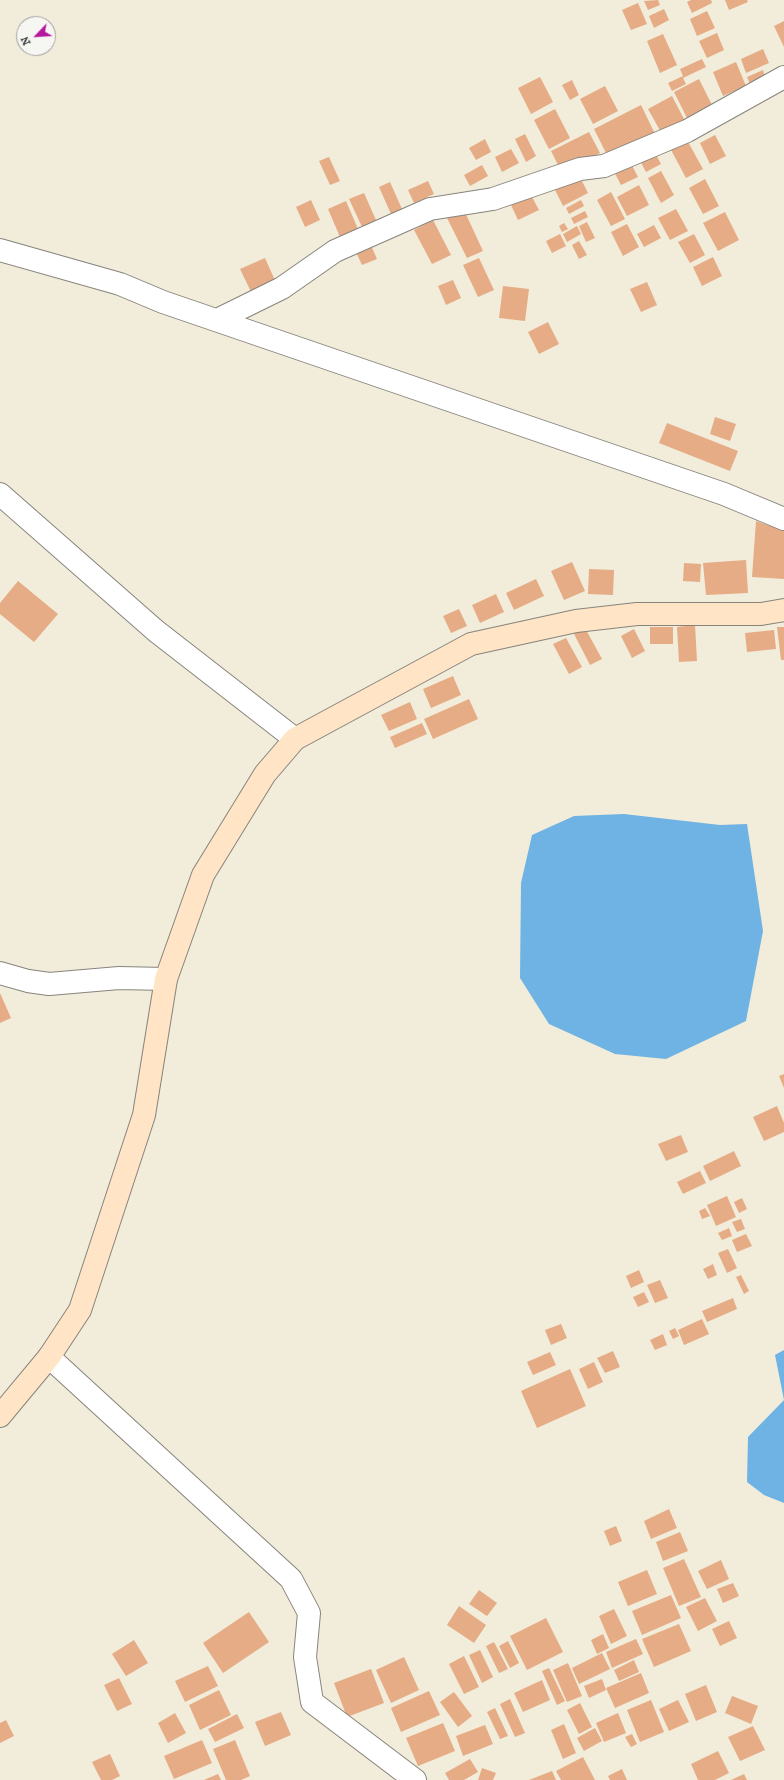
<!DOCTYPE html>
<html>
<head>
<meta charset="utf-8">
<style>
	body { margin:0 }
	#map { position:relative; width:784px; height:1780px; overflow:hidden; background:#f2ecdb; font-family:"IM FELL French Canon",serif }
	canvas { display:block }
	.north { position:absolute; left:16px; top:16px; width:40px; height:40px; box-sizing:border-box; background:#f6f6f2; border:1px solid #9f9f9c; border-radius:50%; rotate:245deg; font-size:11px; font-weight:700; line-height:16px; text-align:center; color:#1c1c1c }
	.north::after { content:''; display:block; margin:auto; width:14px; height:18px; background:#b5179e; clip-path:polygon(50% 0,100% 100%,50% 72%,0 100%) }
</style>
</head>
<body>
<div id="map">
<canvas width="784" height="1780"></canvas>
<div class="north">N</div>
</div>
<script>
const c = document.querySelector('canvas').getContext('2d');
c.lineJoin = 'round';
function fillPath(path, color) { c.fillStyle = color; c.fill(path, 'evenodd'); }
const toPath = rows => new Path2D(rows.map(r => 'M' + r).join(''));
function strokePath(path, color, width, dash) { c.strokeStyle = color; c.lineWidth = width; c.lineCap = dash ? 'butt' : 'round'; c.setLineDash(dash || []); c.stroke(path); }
const water = toPath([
	[624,814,720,825,747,824,763,931,746,1021,666,1059,615,1054,549,1024,520,978,521,883,532,835,574,816],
	[784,1350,784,1503,764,1495,747,1482,748,1437,784,1400,775,1355]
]);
const building = toPath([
	[658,0,660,5,648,10,644,1],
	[691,0,711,0,712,3,692,13,687,2],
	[725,0,747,0,748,2,729,10],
	[638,3,647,24,631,30,622,10],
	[664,9,669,20,654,28,649,16],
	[707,11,715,28,697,36,690,19],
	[784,21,784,47,774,26],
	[717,33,724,50,707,58,699,41],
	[663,34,677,65,660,73,647,41],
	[763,49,769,63,746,73,741,59],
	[702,59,706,67,683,78,686,84,672,91,668,83,683,76,680,69],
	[736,62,746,86,723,96,713,72],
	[763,70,765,77,750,84,747,77],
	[540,77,553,102,531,114,518,88],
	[699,79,712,105,687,118,674,92],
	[572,80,579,95,570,100,562,85],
	[605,86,618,111,593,124,580,99],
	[672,96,685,121,662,134,648,109],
	[641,105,656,136,610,161,594,129],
	[555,109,570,138,549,149,534,120],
	[589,132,600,153,562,173,551,151],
	[525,134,536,156,526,162,515,139],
	[715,135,726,156,710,164,700,143],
	[485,139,491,152,476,160,469,148],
	[687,140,703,169,686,178,670,148],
	[511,149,519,163,502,172,495,157],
	[653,149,661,164,646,172,638,157],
	[329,157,340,181,330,185,319,161],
	[628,158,638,177,621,185,611,166],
	[482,165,488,176,470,186,464,175],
	[661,171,674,195,661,203,648,178],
	[578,173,588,193,563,206,553,186],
	[705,179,719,206,703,214,689,188],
	[428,181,434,194,414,203,408,190],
	[390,182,402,209,391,214,379,187],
	[639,185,649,205,627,216,617,197],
	[611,192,625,219,611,226,597,200],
	[364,193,376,220,362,227,349,199],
	[531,195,539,210,518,220,511,205],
	[311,200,320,220,305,227,296,207],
	[581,200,584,206,569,214,566,208],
	[346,201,358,229,340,237,328,209],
	[676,209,688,231,670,240,658,218],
	[464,210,483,251,467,258,447,218],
	[585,211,588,217,574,224,571,218],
	[725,212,739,240,718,251,703,223],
	[433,220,451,255,432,264,414,230],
	[587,222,595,238,586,242,579,226],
	[564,223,568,229,562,232,559,226],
	[627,224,639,247,623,256,611,232],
	[654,225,661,238,644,247,637,234],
	[577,226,581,234,567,242,563,234],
	[560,234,566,246,552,253,546,241],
	[694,234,705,255,690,263,678,242],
	[579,241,587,255,579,259,572,245],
	[370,243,377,259,362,265,355,250],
	[713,257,722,276,702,286,693,267],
	[265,258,277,285,253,296,240,269],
	[479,258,494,290,478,297,463,265],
	[453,280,461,298,446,305,438,286],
	[647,282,657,305,641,312,630,289],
	[503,286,529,289,525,321,499,318],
	[548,322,559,344,539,354,528,332],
	[715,417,736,424,730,441,710,434],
	[667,423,738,451,730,471,659,443],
	[756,521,784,531,784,579,752,577],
	[746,560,748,593,706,595,703,563],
	[572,562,585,591,564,600,551,571],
	[684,563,701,564,700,582,683,581],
	[589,569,614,570,613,595,588,594],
	[536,579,544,596,514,610,506,593],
	[18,581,58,614,34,642,0,614,0,603],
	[496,594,504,612,480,623,472,605],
	[459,609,467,626,451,633,443,616],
	[695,625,697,661,679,662,677,627],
	[650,627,673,627,673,644,650,644],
	[777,627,784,627,784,660,781,660],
	[585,628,602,659,590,665,574,634],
	[634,629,645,651,632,658,621,636],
	[774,630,776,649,747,652,745,633],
	[566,638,582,667,569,674,553,644],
	[453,676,461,695,431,708,423,689],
	[469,699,478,719,433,739,424,719],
	[410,702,417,719,389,731,381,715],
	[422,723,427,734,395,748,390,737],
	[0,993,11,1018,0,1023],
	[784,1074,784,1088,779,1076],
	[777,1106,784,1123,784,1132,764,1141,753,1117],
	[681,1135,688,1152,666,1161,658,1144],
	[734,1151,741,1166,710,1181,703,1166],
	[700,1171,706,1183,683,1194,677,1182],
	[727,1196,736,1217,716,1226,707,1205],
	[742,1198,747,1209,739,1213,734,1202],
	[705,1208,710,1216,702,1219,699,1211],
	[741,1219,745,1229,737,1232,732,1222],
	[729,1228,732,1236,722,1240,718,1233],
	[746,1234,752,1246,737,1252,732,1240],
	[728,1249,737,1268,727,1273,718,1253],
	[713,1264,717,1275,708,1279,703,1269],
	[639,1270,644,1282,631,1288,626,1276],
	[741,1275,749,1291,744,1294,736,1277],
	[660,1280,668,1298,655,1303,647,1285],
	[644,1292,649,1302,638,1307,633,1297],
	[733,1298,737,1309,707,1322,702,1311],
	[702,1319,709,1334,684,1345,678,1330],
	[561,1324,567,1338,551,1345,545,1330],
	[675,1328,679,1336,673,1339,669,1331],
	[663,1334,667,1345,655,1350,650,1340],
	[613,1351,620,1367,605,1373,597,1358],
	[550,1352,556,1365,533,1375,527,1362],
	[594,1362,603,1382,588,1389,579,1369],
	[570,1369,586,1406,537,1428,521,1391],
	[669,1509,677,1528,651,1539,644,1521],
	[616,1526,622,1541,610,1546,604,1531],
	[680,1532,688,1551,663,1561,656,1542],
	[684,1559,701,1597,679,1606,663,1568],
	[721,1560,729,1579,707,1589,698,1571],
	[647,1570,657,1594,628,1606,618,1582],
	[733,1583,739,1596,723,1603,717,1589],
	[479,1590,497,1603,487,1616,469,1604],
	[671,1595,681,1618,642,1635,632,1611],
	[705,1598,717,1621,698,1631,686,1607],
	[459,1606,486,1625,474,1643,447,1625],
	[614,1609,627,1636,611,1644,599,1616],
	[249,1612,269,1642,223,1673,203,1643],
	[546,1618,563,1652,527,1670,510,1636],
	[729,1621,737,1638,720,1646,712,1629],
	[679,1624,691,1651,654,1667,642,1639],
	[603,1634,609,1648,597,1654,591,1640],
	[636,1639,643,1654,612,1668,606,1652],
	[134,1640,148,1663,126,1676,112,1654],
	[508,1641,519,1663,510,1668,499,1646],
	[494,1642,508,1669,499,1673,486,1646],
	[480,1650,493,1677,482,1683,469,1655],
	[602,1653,610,1669,579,1684,572,1668],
	[464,1656,479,1687,464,1694,449,1664],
	[404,1657,419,1690,391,1703,376,1670],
	[634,1660,639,1672,619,1681,614,1670],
	[568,1663,582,1696,567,1702,553,1670],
	[208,1666,218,1686,185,1702,175,1681],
	[549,1668,565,1701,557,1705,542,1671],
	[371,1669,384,1703,347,1717,334,1683],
	[641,1673,649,1693,615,1708,606,1688],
	[119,1678,132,1704,117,1711,104,1685],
	[602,1679,606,1690,589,1698,584,1686],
	[542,1680,550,1700,523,1712,514,1693],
	[706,1685,717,1712,696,1721,685,1694],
	[219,1690,231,1715,200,1730,189,1705],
	[429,1691,440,1715,401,1732,391,1708],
	[454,1692,472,1716,458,1727,440,1702],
	[732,1696,758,1706,751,1724,725,1713],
	[510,1699,525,1733,515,1737,500,1704],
	[651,1700,664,1732,640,1742,627,1710],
	[678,1700,689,1722,669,1731,659,1709],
	[580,1703,592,1727,579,1734,567,1710],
	[495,1708,508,1736,500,1739,487,1712],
	[281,1712,291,1735,265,1746,255,1722],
	[175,1713,186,1733,168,1743,158,1723],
	[618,1713,626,1733,604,1742,596,1723],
	[237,1714,244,1728,215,1742,208,1729],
	[6,1720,14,1736,0,1743,0,1723],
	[443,1723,455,1751,418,1766,406,1738],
	[564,1724,576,1753,563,1759,551,1730],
	[485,1725,493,1744,463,1756,456,1736],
	[753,1726,765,1750,740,1761,728,1737],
	[595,1728,602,1741,584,1751,577,1738],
	[632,1734,637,1744,631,1747,625,1737],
	[202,1740,212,1763,174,1779,164,1756],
	[235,1740,250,1776,241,1780,226,1780,213,1749],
	[718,1751,729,1773,715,1780,698,1780,691,1764],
	[110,1754,120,1776,112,1780,101,1780,92,1762],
	[583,1757,595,1780,561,1780,556,1771],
	[470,1759,478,1772,464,1780,449,1780,445,1773],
	[482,1768,496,1773,493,1780,478,1780],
	[622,1769,627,1780,610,1780,608,1776],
	[552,1771,556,1780,529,1780],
	[218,1774,221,1780,204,1780],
	[744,1774,747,1780,731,1780]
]);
const street = toPath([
	[0,250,120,284,163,302,724,494,784,519],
	[217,320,282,288,335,251,430,209,493,199,580,169,604,166,687,131,784,77],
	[0,494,156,631,295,739],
	[0,973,28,981,49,984,119,978,166,979],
	[49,1357,291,1579,309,1613,305,1657,312,1702,415,1780]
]);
const secondary = toPath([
	[0,1416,49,1357,80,1310,144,1115,166,979,203,875,265,774,295,739,471,644,576,621,637,614,761,614,784,610]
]);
fillPath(water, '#6eb3e4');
fillPath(building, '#e6ac85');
strokePath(street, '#87847c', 24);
strokePath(secondary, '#87847c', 24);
strokePath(street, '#fff', 22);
strokePath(secondary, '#ffe4c6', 22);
</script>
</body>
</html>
